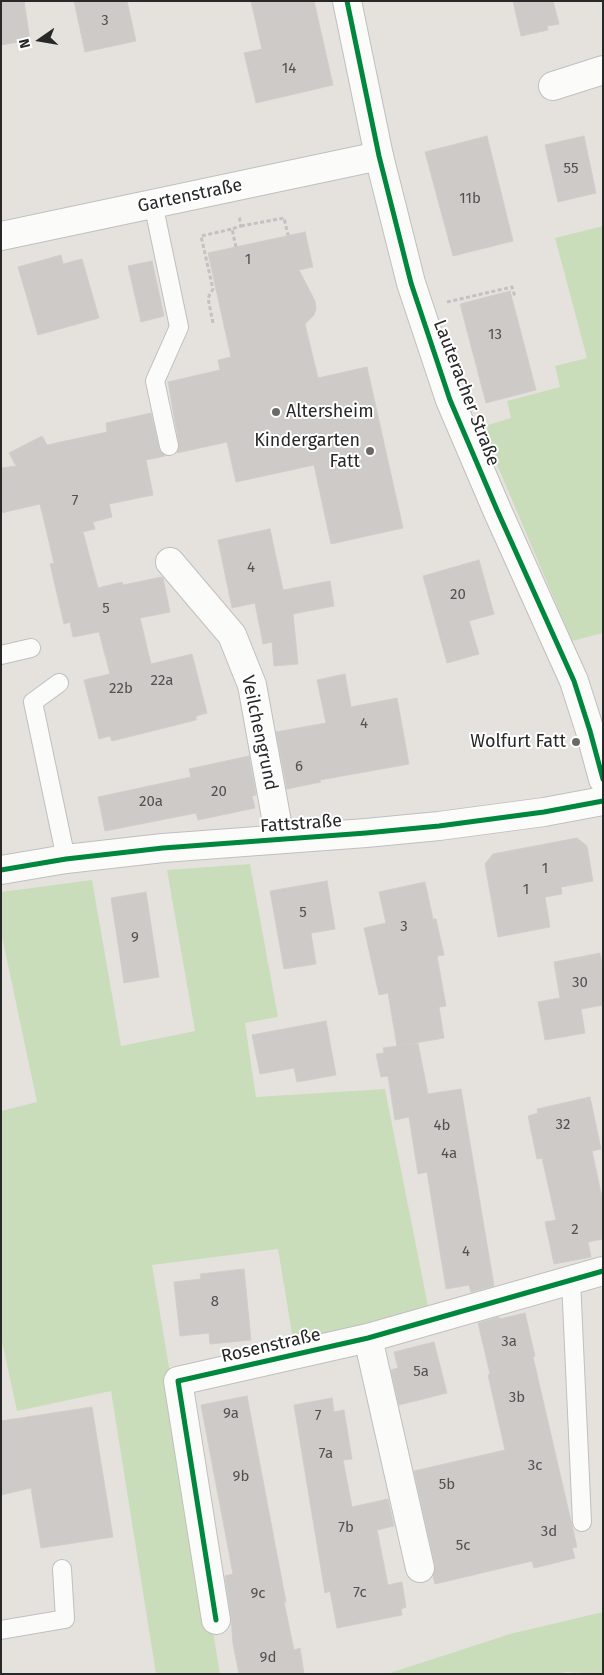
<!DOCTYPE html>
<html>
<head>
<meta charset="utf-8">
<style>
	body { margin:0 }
	#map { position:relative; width:604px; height:1675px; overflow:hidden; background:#e5e2de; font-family:"Fira Sans",sans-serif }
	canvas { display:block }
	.frame { position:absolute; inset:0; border:2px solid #282828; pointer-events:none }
	.north { position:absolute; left:15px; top:15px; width:50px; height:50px; -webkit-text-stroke:4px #fff; paint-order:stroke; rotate:257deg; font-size:14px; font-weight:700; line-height:20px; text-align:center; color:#282828 }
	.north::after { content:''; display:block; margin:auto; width:18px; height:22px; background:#282828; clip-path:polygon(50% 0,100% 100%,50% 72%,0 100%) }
</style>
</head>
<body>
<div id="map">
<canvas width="604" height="1675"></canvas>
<div class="frame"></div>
<div class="north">N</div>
</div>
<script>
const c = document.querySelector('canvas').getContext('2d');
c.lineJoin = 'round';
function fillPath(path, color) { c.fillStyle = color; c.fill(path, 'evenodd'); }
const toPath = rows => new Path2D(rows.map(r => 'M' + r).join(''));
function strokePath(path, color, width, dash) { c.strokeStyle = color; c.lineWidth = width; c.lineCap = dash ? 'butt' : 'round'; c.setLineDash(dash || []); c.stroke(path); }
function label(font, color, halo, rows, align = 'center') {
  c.font = font + ' "Fira Sans",sans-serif'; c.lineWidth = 4; c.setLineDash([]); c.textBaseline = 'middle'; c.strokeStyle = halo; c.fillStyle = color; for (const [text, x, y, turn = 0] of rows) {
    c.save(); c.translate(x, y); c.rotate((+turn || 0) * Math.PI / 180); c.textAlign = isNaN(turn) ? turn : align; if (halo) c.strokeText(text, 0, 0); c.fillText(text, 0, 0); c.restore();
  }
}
const green = toPath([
	[603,226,603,633,572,641,481,427,511,418,507,401,560,387,555,366,587,358,555,238],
	[250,864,278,1017,245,1023,256,1097,385,1089,430,1316,295,1352,278,1249,152,1265,220,1674,156,1674,111,1391,17,1411,1,1337,1,1111,37,1102,1,932,1,892,92,880,121,1046,195,1031,167,870],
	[603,1612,603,1674,566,1672,556,1674,387,1674,510,1634]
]);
const building = toPath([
	[1,1,24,1,30,40,1,45,1,1],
	[74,1,127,1,136,41,85,52,74,1],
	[251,1,314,1,333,85,256,103,244,53,262,49,251,1],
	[513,1,553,1,559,24,547,26,548,30,521,36,513,1],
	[487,136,513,241,453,256,425,152,487,136],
	[584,136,596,193,558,202,545,145,584,136],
	[305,232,313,267,299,270,315,301,316,309,314,315,305,324,318,378,367,367,403,528,331,544,314,465,236,482,227,442,177,453,179,444,168,382,220,370,218,360,231,357,208,253,305,232],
	[61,255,63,264,82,259,99,318,38,335,18,267,61,255],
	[152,261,164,316,141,322,128,266,152,261],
	[510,291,536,390,486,403,460,304,510,291],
	[151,413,159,448,165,456,146,460,153,495,109,504,112,517,93,522,95,529,83,532,98,588,122,582,123,585,162,577,163,578,170,612,140,618,151,664,192,654,207,713,196,716,196,720,112,741,110,736,99,739,84,680,110,674,99,632,73,637,70,622,64,624,50,564,54,563,40,504,1,513,1,468,16,466,9,453,42,436,47,445,107,432,106,423,151,413],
	[270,529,283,590,330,581,334,606,293,614,298,664,274,666,272,642,263,644,255,603,232,608,218,540,270,529],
	[479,560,494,614,469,621,479,654,447,663,423,576,479,560],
	[345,674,351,707,397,698,409,764,320,780,321,782,287,789,276,732,326,723,317,680,345,674],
	[249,756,256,795,252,796,255,808,198,820,196,813,105,831,98,797,191,777,189,769,249,756],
	[577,838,587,846,593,881,561,887,562,894,545,897,550,927,498,937,485,864,493,854,577,838],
	[327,881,335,929,311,933,316,964,284,969,270,891,327,881],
	[425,882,433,919,436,919,444,955,437,956,446,1006,439,1007,444,1038,403,1045,418,1043,428,1094,461,1089,494,1286,471,1292,469,1285,446,1289,427,1172,418,1174,409,1117,395,1120,388,1076,381,1077,376,1054,384,1053,383,1048,397,1046,388,993,379,995,364,928,386,923,379,892,425,882],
	[146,892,159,977,124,983,111,898,146,892],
	[600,953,603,968,603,1005,581,1009,585,1033,545,1040,538,1002,560,998,554,962,600,953],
	[326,1021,336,1075,297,1082,294,1068,260,1074,252,1035,326,1021],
	[590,1097,601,1149,592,1151,603,1202,603,1239,588,1242,591,1257,554,1264,545,1222,556,1220,542,1158,537,1159,528,1116,538,1113,537,1109,590,1097],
	[244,1269,251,1340,210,1344,209,1333,180,1336,174,1282,201,1279,200,1274,244,1269],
	[525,1313,535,1356,533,1357,577,1547,572,1548,575,1558,534,1568,532,1561,435,1584,433,1575,435,1565,414,1471,505,1450,488,1375,490,1374,478,1323,499,1317,500,1319,525,1313],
	[434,1342,447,1393,399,1405,391,1370,398,1368,394,1352,434,1342],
	[247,1396,286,1602,284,1602,294,1650,300,1648,304,1674,239,1674,233,1644,231,1618,225,1576,233,1574,201,1405,247,1396],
	[332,1398,334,1412,344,1410,352,1459,343,1460,352,1507,388,1499,394,1526,377,1530,388,1585,402,1582,406,1607,401,1609,402,1615,337,1628,330,1591,325,1593,294,1405,332,1398],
	[92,1407,113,1537,41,1548,31,1488,1,1495,1,1421,92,1407]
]);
const path = toPath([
	[241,226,284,218,288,235],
	[236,247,232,229,241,226,239,215],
	[447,302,512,287,515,297],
	[213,323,208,298,213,289,201,236,232,229]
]);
const lane = toPath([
	[153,203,179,327,155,381,169,446],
	[1,655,31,648],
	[59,683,33,702,66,859],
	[571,1280,582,1522],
	[1,1630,65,1619,62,1569]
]);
const street = toPath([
	[553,86,603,70],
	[1,236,379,156],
	[170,562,232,635,252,685,280,839],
	[1,870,66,859,163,848,366,833,439,826,544,812,603,801],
	[368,1338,420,1568],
	[216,1620,178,1381,368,1338,603,1271]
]);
const secondary = toPath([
	[347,1,379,156,411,283,450,400,497,510,574,681,590,731,603,779]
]);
const cycleway = toPath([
	[347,1,379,156,411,283,450,400,497,510,574,681,590,731,603,779],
	[1,870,66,859,163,848,366,833,439,826,544,812,603,801],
	[216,1620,178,1381,368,1338,603,1271]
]);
const markers = [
	[276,412,5,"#6a6968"],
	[370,451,5,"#6a6968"],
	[576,742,5,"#6a6968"]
];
const numberNames = [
	["3",105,21],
	["14",289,69],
	["55",571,169],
	["11b",470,199],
	["1",248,260],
	["13",495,335],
	["7",75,501],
	["4",251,568],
	["20",458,595],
	["5",106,609],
	["22a",162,681],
	["22b",121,689],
	["4",364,724],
	["6",299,767],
	["20",219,792],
	["20a",151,802],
	["1",545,869],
	["1",526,890],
	["5",303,913],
	["3",404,927],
	["9",135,938],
	["30",580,983],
	["32",563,1125],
	["4b",442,1126],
	["4a",449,1154],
	["2",575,1230],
	["4",466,1252],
	["8",215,1302],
	["3a",509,1342],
	["5a",421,1372],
	["3b",517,1398],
	["9a",231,1414],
	["7",318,1416],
	["7a",326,1454],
	["3c",535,1466],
	["9b",241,1477],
	["5b",447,1485],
	["7b",346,1528],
	["3d",549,1532],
	["5c",463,1546],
	["7c",360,1593],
	["9c",258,1594],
	["9d",268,1658]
];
const streetNames = [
	["Gartenstraße",190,196,-12],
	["Lauteracher Straße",466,393,69],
	["Veilchengrund",259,733,78],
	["Fattstraße",301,824,-4],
	["Rosenstraße",271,1346,-13]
];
const poiNames = [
	["Altersheim",286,412,"left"],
	["Kindergarten",360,441],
	["Fatt",360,462],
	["Wolfurt Fatt",566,742]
];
fillPath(green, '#caddbb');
fillPath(building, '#cdcac7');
strokePath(building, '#d0ceca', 1);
strokePath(lane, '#c0bfbf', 20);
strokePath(street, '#c0bfbf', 30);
strokePath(secondary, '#c0bfbf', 30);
strokePath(path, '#c3c2c2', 3, [4, 2.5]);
strokePath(lane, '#fbfbfa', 18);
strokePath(street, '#fbfbfa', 28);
strokePath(secondary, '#fbfbfa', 28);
strokePath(cycleway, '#00873e', 5);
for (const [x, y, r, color] of markers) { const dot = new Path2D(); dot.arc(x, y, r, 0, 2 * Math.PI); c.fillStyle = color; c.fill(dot); strokePath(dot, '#fff', 2); }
label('15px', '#525150', null, numberNames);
label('18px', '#282828', '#fff', streetNames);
label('18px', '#282828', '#fff', poiNames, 'right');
</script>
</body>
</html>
